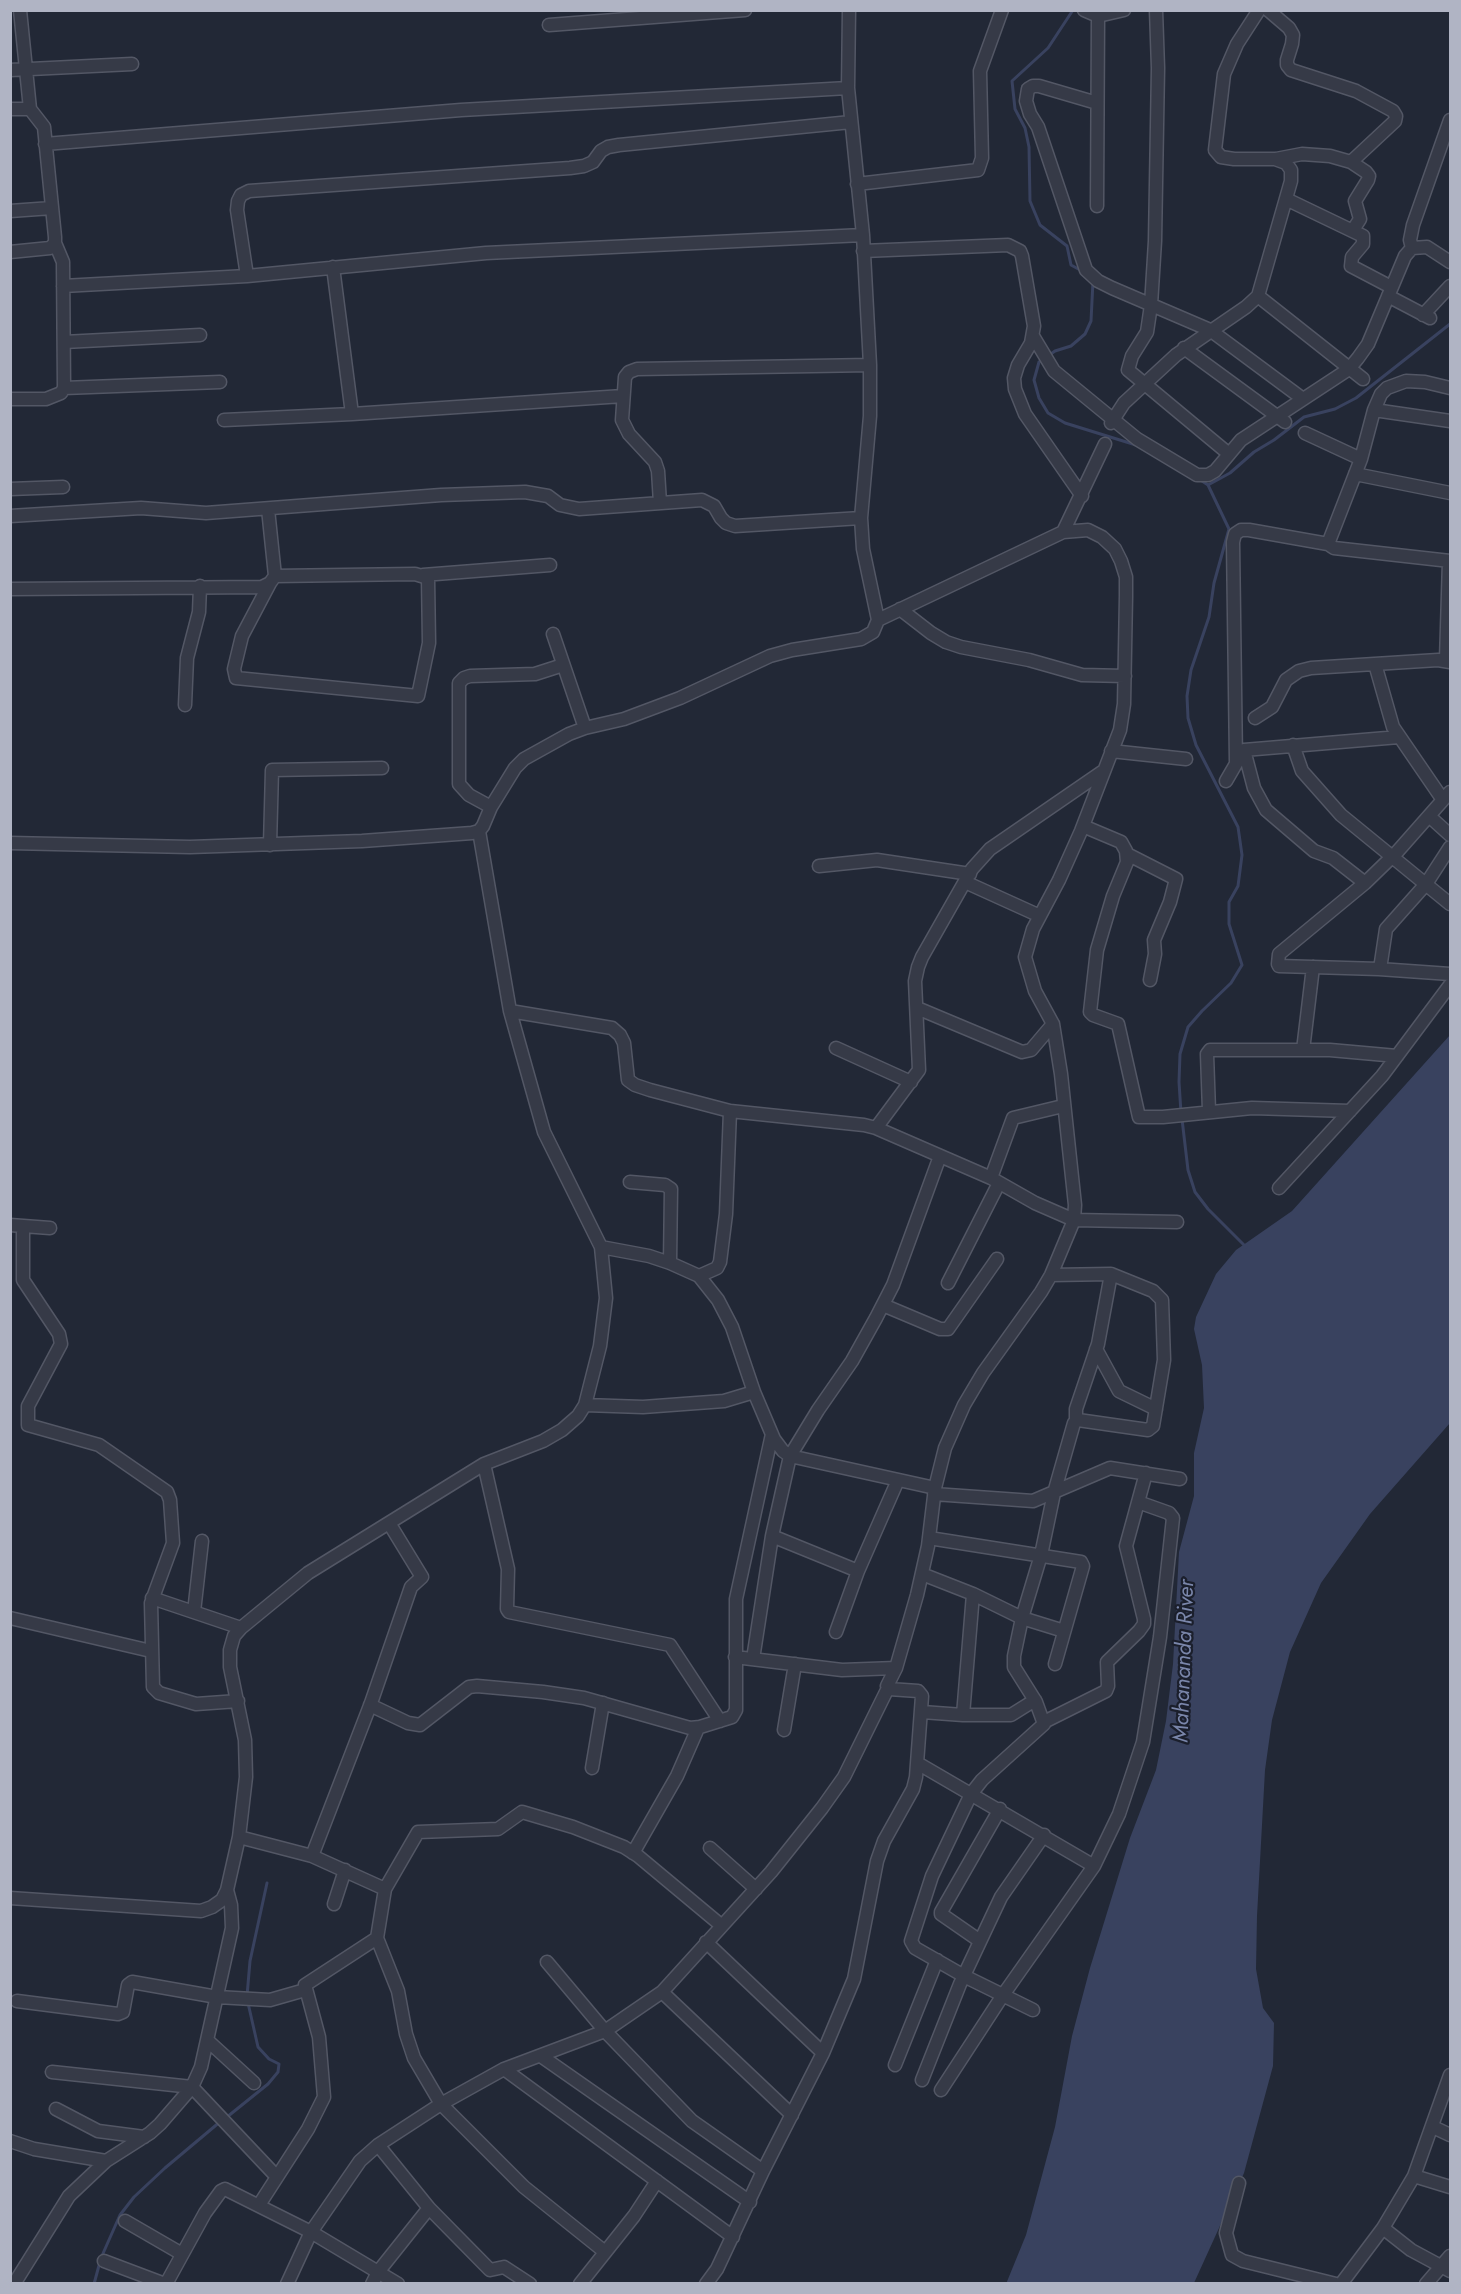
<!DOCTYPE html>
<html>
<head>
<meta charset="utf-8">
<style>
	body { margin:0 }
	#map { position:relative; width:1461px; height:2294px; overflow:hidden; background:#222836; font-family:Jost,sans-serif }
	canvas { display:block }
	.frame { position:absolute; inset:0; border:12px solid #b0b4c4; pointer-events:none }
</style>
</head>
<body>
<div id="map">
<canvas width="1461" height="2294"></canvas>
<div class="frame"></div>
</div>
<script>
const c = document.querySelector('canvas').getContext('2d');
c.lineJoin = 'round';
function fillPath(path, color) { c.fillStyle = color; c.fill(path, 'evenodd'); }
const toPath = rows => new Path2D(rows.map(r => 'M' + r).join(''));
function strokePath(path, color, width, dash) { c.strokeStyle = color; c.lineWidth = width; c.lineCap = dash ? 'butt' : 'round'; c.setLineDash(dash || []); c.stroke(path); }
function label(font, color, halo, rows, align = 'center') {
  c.font = font + ' Jost,sans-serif'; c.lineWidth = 4.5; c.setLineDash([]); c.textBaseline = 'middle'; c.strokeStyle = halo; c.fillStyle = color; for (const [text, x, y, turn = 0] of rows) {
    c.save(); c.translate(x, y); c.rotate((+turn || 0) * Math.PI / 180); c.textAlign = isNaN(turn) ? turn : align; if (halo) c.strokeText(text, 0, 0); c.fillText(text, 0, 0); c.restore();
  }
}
const water = toPath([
	[1450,1035,1450,1423,1370,1514,1321,1583,1290,1652,1272,1720,1265,1770,1257,1916,1256,1969,1263,2008,1274,2023,1273,2066,1244,2173,1194,2283,1006,2284,1026,2235,1055,2127,1072,2036,1090,1968,1130,1838,1156,1770,1166,1721,1173,1664,1179,1552,1194,1496,1194,1453,1204,1408,1202,1365,1194,1329,1196,1317,1216,1274,1236,1250,1292,1211]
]);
const stream = toPath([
	[1073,10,1048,48,1012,81,1015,109,1025,128,1029,147,1030,201,1040,225,1067,246,1071,265,1082,271],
	[1048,356,1055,351,1071,346,1085,334,1091,321,1093,281],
	[1042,360,1039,362,1034,380,1039,398,1048,413,1065,423,1136,445],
	[1208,485,1230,473,1254,452,1274,440,1304,417,1335,409,1356,398,1450,324],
	[1181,1113,1179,1082,1180,1054,1188,1027,1202,1011,1231,983,1242,965,1229,924,1229,902,1238,886,1242,855,1238,827,1196,745,1188,718,1187,696,1191,670,1209,617,1214,583,1229,529,1208,485,1199,479],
	[1182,1119,1188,1170,1195,1192,1208,1209,1246,1247],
	[247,1996,250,1961,267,1883],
	[227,2117,268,2084,278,2072,279,2064,269,2059,258,2047,248,2003],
	[94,2284,101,2258,120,2215,134,2197,165,2168,221,2121]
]);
const street = toPath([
	[1084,10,1098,16,1124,10],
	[1156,10,1158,68,1155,241,1151,305,1147,332,1132,356,1128,370,1229,454],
	[1268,10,1289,28,1293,35,1292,44,1287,60,1287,65,1291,70,1356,91,1393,111,1396,116,1395,121,1351,162],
	[549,25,745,10],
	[10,70,132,64],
	[1097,103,1039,86,1033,86,1028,89,1026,101,1030,114,1038,127,1086,270,1098,281,1112,288,1210,330,1303,399],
	[10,109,30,109],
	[45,144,461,110,848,88],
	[1276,159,1302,154,1330,156,1351,162,1366,172,1369,176,1368,180,1355,201,1360,219,1353,230],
	[857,184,978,170,982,158,980,71,1002,10],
	[1286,199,1363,236,1363,244,1352,257,1351,266,1391,287],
	[1097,206,1098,16],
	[10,211,52,208],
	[1412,248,1410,240,1413,225,1450,120],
	[863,251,1008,245,1020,251,1022,256,1034,326,1031,343,1018,365,1014,378,1015,389,1025,414,1082,496],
	[10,252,50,248,55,243,55,237,44,127,30,109,20,10],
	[333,267,352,414],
	[247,276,237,210,238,201,241,195,249,191,570,168,584,166,593,162,601,151,608,147,619,145,851,122],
	[63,286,247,276,486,253,863,235],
	[1258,296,1363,379],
	[1388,296,1430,318],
	[1423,315,1450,286],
	[1033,336,1054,371,1137,439,1197,475,1208,475,1215,471,1241,440,1349,369,1358,358,1368,344,1405,256,1412,248,1427,247,1450,262],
	[64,342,200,335],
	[1184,348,1285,422],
	[64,388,220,382],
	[1450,388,1425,382,1406,381,1387,388,1381,394,1374,410,1361,459,1328,544,1334,548,1450,561],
	[10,399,46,399,61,393,64,388,63,262,55,243],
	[1374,410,1450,421],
	[224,420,352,414,623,396],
	[1111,423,1124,403,1176,355,1246,307,1258,296,1291,181,1291,170,1286,163,1275,159,1234,159,1221,157,1215,150,1224,74,1237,44,1259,10],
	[1305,433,1361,459],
	[1355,474,1450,493],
	[10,489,63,487],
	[660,503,658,471,655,462,629,434,622,420,625,377,629,372,637,369,870,365],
	[10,516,141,508,206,513,441,495,525,492,548,496,560,505,579,509,702,500,714,506,721,518,726,523,735,526,861,518],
	[1063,532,1105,444],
	[423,575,550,565],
	[270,583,242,636,234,669,236,678,418,696,429,643,428,578,415,574,275,576],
	[10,589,262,587,270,583,275,576,268,509],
	[900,609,931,633,946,642,961,647,1029,660,1082,675,1125,676],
	[553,634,585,728],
	[1446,660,1449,561],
	[1375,664,1393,727,1443,800],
	[185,705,187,658,199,612,200,586],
	[1255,718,1272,707,1286,680,1299,671,1311,668,1438,660,1450,662],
	[1293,745,1302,771,1341,815,1450,904],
	[1244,750,1254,788,1266,810,1314,851,1333,858,1365,883],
	[1111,751,1186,759],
	[1236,762,1233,542,1235,534,1241,530,1249,530,1328,544],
	[1226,781,1244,750,1399,737],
	[1450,792,1397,852,1365,883,1279,954,1278,964,1279,966,1379,969,1450,974],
	[491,807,469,795,459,784,459,683,464,678,470,676,535,674,563,665],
	[1429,816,1450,835],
	[1083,826,1121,842,1126,851,1127,862,1113,896,1097,950,1090,1012,1093,1015,1118,1024,1139,1117,1163,1117,1252,1108,1350,1111],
	[10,843,190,847,362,841,472,833,479,831,483,826,491,807,515,768,524,759,569,734,585,728,624,719,680,698,770,656,792,650,861,639,873,632,878,620,863,549,861,518,870,416,870,365,863,235,848,88,849,10],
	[270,845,272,770,382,768],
	[1127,854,1176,879,1170,902,1154,940,1155,954,1150,980],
	[819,866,877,860,970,874],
	[965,882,1040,916],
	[1380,969,1386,929,1426,884,1450,847],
	[917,1008,1022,1052,1031,1050,1053,1024],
	[510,1011,612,1028,620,1035,624,1043,628,1080,635,1085,650,1090,730,1111,864,1125,876,1128,991,1178,1035,1203,1074,1220,1177,1222],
	[836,1048,911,1082],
	[1303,1050,1313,967],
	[1209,1111,1207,1054,1210,1050,1330,1050,1397,1056],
	[876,1128,919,1070,915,981,918,967,922,957,972,869,990,849,1102,772],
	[991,1178,1013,1118,1063,1106],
	[630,1182,665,1185,671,1189,670,1263],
	[1279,1188,1382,1076,1450,985],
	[10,1225,50,1228],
	[23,1226,23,1280,59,1334,61,1344,28,1406,28,1425,99,1445,167,1492,170,1500,173,1543,151,1603,153,1687,159,1693,196,1704,238,1701],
	[601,1247,649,1256,670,1263,699,1276,718,1300,732,1327,754,1392,774,1439,783,1451,790,1456,935,1488],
	[699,1276,717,1268,720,1262,726,1214,730,1111],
	[948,1283,999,1183],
	[883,1305,940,1329,948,1329,997,1259],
	[1096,1349,1119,1391,1156,1409],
	[585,1405,643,1407,724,1401,754,1392],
	[1076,1420,1076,1409,1098,1344,1111,1274],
	[484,1464,508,1569,507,1609,509,1612,670,1645,720,1721],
	[934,1494,1033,1501,1110,1468,1180,1479],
	[772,1536,858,1571],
	[929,1538,1081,1562,1083,1566,1055,1664],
	[922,1574,973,1594,1022,1618,1064,1631],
	[973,1594,963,1715,1011,1715,1035,1700],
	[152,1598,241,1628],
	[194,1612,202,1541],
	[10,1618,151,1651],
	[836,1632,858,1571,898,1480],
	[735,1657,842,1670,896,1668],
	[753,1659,772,1536,790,1456,818,1410,852,1361,876,1318,893,1285,940,1156],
	[370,1705,408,1723,420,1725,469,1687,477,1686,543,1692,584,1698,690,1728,700,1727,732,1717,736,1710,736,1599,772,1434],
	[922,1712,963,1715],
	[1044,1722,1106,1691,1108,1686,1107,1662,1139,1631,1144,1624,1144,1619,1126,1546,1146,1473],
	[784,1730,795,1664],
	[919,1764,1094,1866],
	[592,1768,603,1703],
	[239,1837,312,1856,385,1889,377,1938,398,1991,406,2034,414,2058,441,2104,524,2187,605,2252],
	[710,1848,756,1889],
	[633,1853,677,1776,698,1728],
	[312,1856,371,1703,411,1587,422,1577,389,1523],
	[385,1889,418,1832,498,1829,522,1812,573,1827,624,1847,638,1856,722,1926],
	[10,1898,201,1911,212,1907,222,1900,227,1890,239,1837,246,1777,245,1740,230,1667,230,1650,234,1636,241,1628,308,1573,484,1464,543,1441,562,1430,578,1416,585,1405,600,1346,606,1298,601,1247,544,1132,510,1011,479,831],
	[334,1904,345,1870],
	[980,1941,941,1914,941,1912,1000,1809],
	[706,1942,823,2053],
	[547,1962,605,2031,692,2121,763,2171],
	[662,1992,792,2115],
	[17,2001,118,2014,123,2012,128,1985,132,1982,217,1997,270,2000,305,1990],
	[1033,2010,964,1976,915,1948,911,1941,932,1876,971,1794,982,1780,1044,1724,1036,1702,1014,1667,1014,1656,1022,1618,1041,1555,1054,1493,1074,1423,1078,1420,1148,1430,1153,1426,1164,1360,1162,1300,1153,1291,1111,1274,1051,1275],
	[207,2040,254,2083],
	[541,2056,750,2202],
	[895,2065,937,1960],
	[504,2069,733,2237],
	[52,2072,192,2087,277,2177],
	[922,2080,960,1984,1001,1897,1044,1835],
	[941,2090,1003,1995,1094,1866,1119,1814,1143,1742,1160,1637,1173,1518,1169,1513,1138,1502],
	[56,2109,98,2131,144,2137],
	[1433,2127,1450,2135],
	[10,2141,34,2149,106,2161],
	[378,2145,429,2208,490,2270,504,2267,530,2284],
	[1414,2176,1450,2187],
	[1239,2183,1226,2233,1232,2255,1243,2261,1336,2284],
	[259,2205,308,2129,324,2097,319,2037,305,1985,377,1938],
	[125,2221,182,2254],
	[1383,2228,1411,2250,1450,2271],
	[104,2261,165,2284],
	[14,2284,69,2196,106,2161,150,2133,160,2124,192,2087,201,2067,232,1928,231,1905,227,1890],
	[166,2284,205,2213,221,2191,225,2189,311,2232,398,2284],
	[287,2284,311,2232,360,2161,378,2145,441,2104,504,2069,605,2031,662,1992,771,1872,822,1808,844,1777,888,1688],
	[372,2284,378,2272,429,2208],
	[580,2284,634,2216,657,2181],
	[706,2284,717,2269,763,2171,823,2053,854,1979,877,1861,884,1841,913,1789,916,1777,922,1696,918,1691,889,1689,887,1686,896,1668,917,1595,928,1546,935,1488,945,1448,964,1405,983,1373,1041,1292,1051,1275,1074,1220,1075,1205,1061,1074,1053,1024,1035,991,1025,957,1033,929,1059,880,1081,831,1120,730,1124,704,1126,596,1126,577,1121,561,1115,549,1102,537,1088,530,1063,532,878,620],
	[1341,2284,1383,2228,1414,2176,1450,2075],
	[1426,2284,1450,2256]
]);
const waterNames = [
	["Mahananda River",1185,1661,-88]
];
fillPath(water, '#39425f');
strokePath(stream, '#39425f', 3);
strokePath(street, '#535765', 15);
strokePath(street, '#363a47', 12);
label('italic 22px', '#7a86aa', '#1b1f2c', waterNames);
</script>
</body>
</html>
